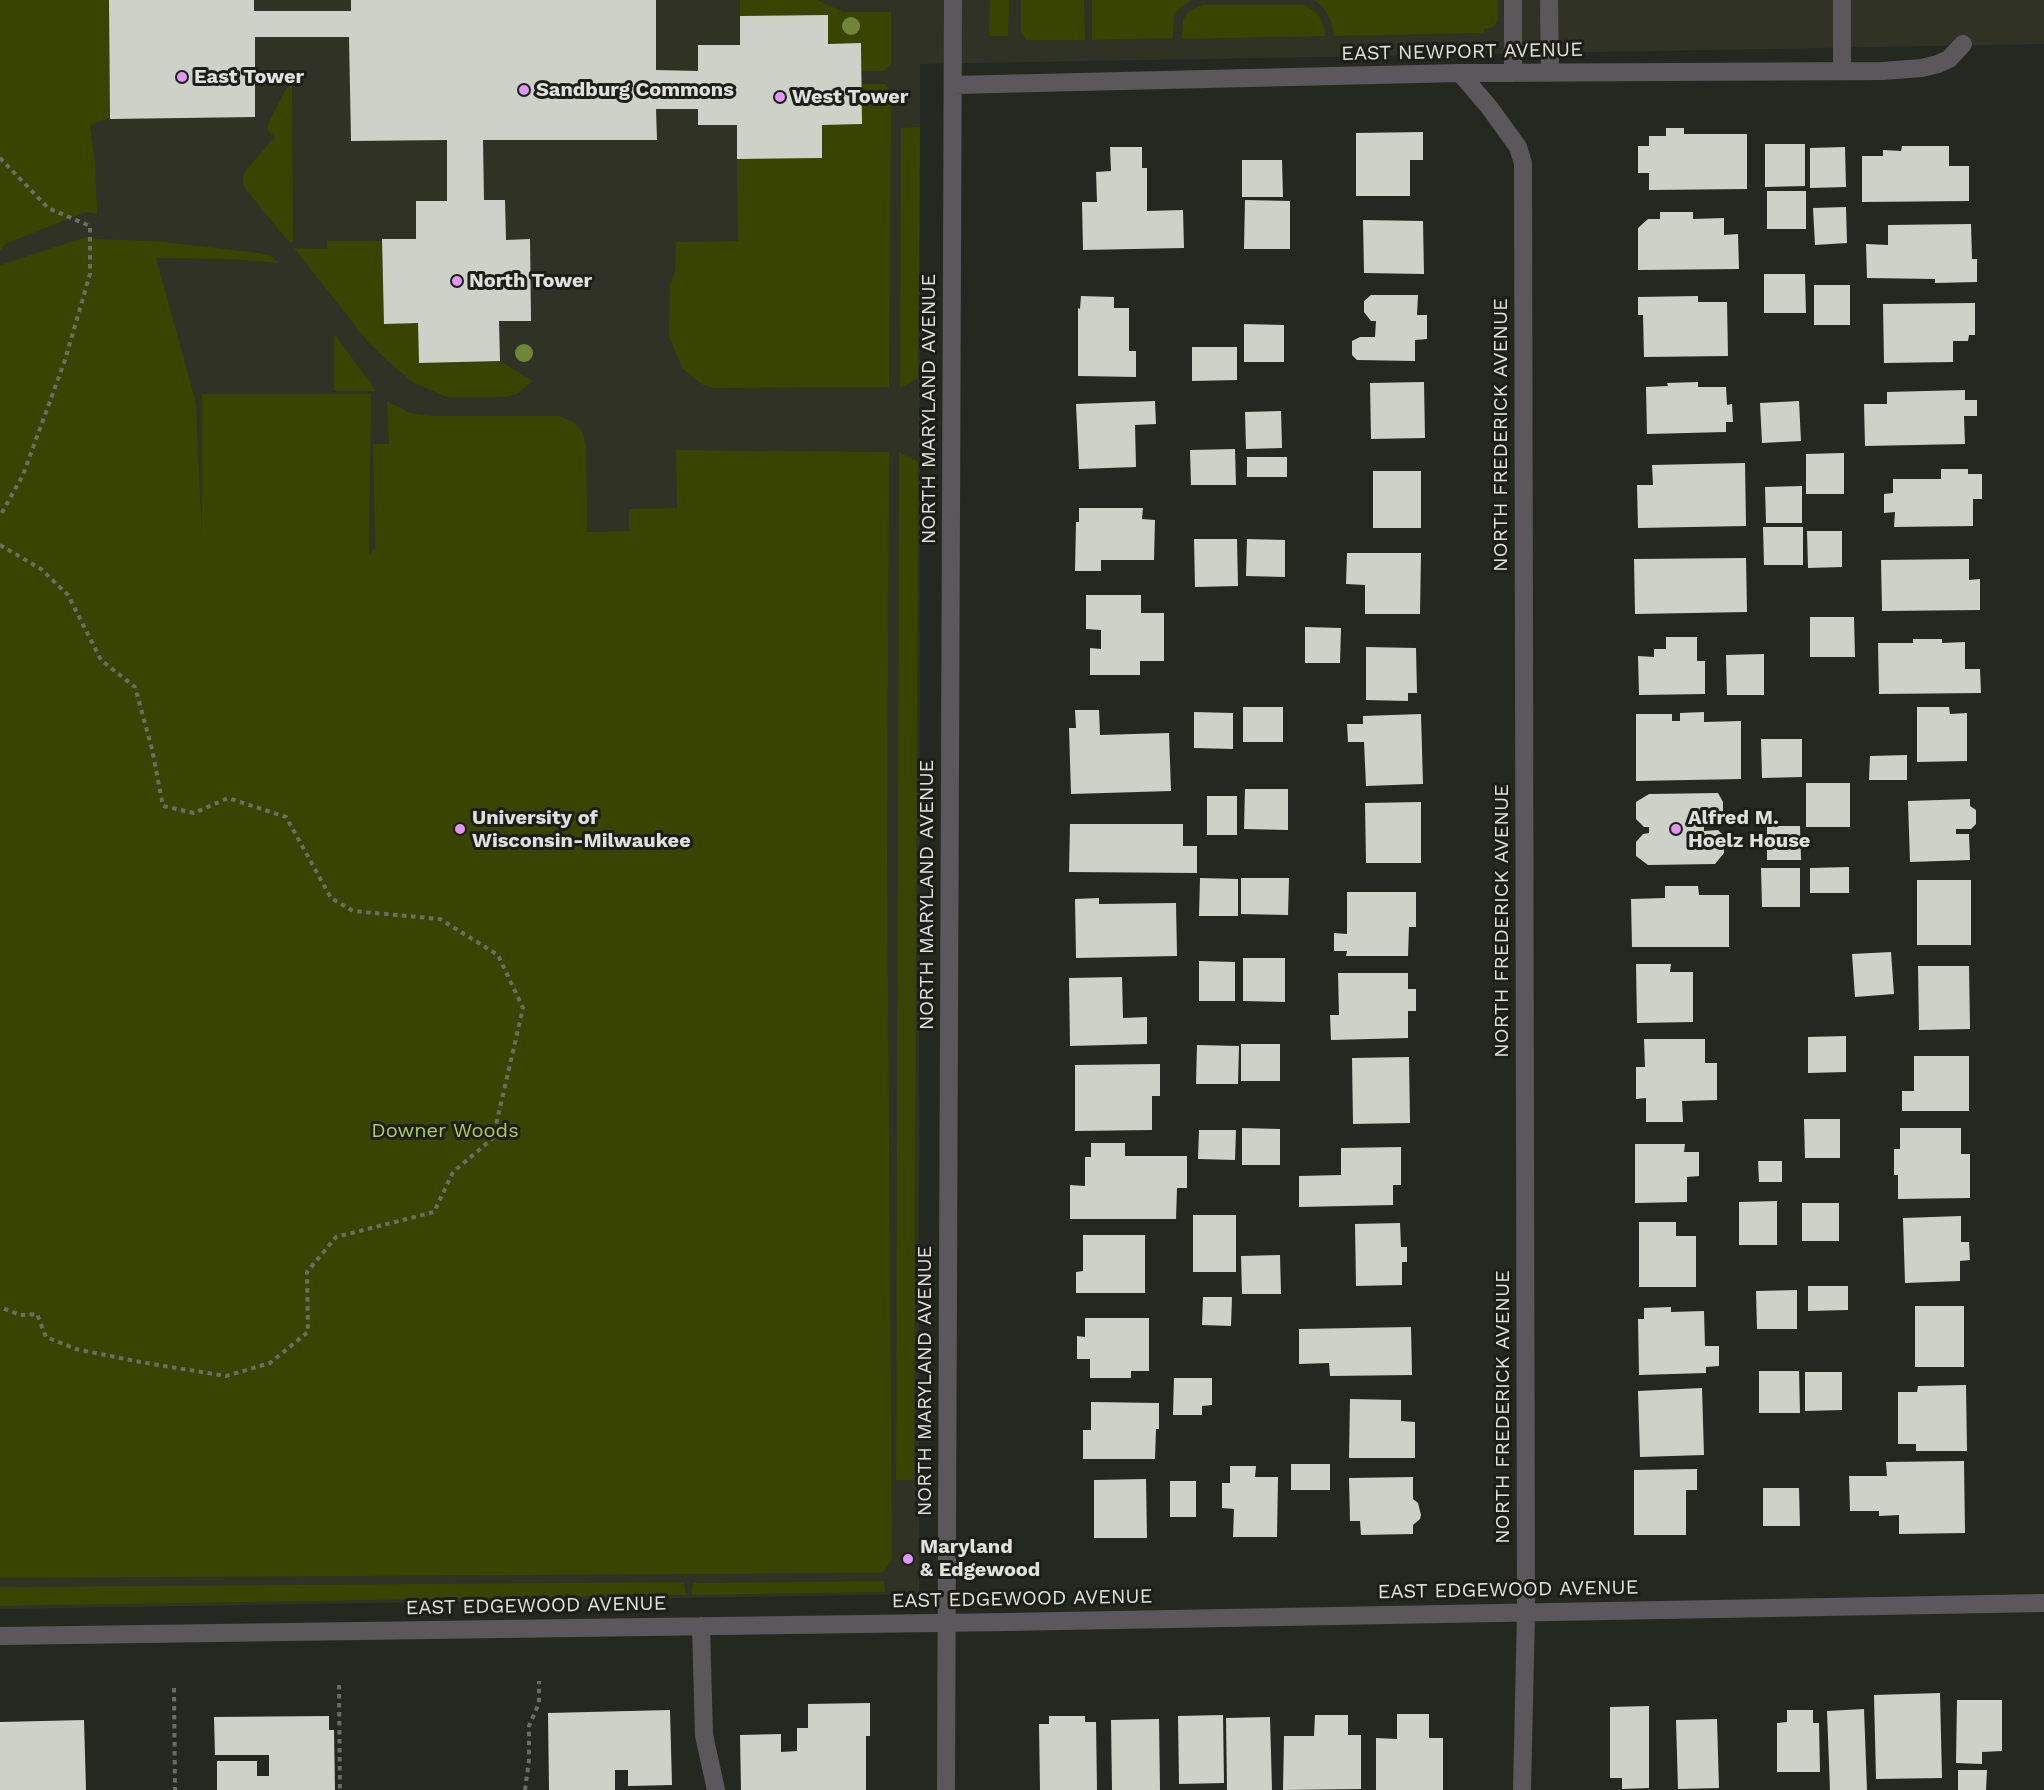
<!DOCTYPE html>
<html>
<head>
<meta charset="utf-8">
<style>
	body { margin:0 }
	canvas { display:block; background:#252820 }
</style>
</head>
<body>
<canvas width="2044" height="1790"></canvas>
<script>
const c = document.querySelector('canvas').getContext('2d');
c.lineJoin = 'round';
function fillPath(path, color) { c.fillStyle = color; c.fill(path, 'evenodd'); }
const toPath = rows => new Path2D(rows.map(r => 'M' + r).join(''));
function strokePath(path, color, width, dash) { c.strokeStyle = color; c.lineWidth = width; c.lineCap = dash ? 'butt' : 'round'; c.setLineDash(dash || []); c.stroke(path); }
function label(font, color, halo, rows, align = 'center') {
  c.font = font + ' "Work Sans",sans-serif'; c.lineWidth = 6; c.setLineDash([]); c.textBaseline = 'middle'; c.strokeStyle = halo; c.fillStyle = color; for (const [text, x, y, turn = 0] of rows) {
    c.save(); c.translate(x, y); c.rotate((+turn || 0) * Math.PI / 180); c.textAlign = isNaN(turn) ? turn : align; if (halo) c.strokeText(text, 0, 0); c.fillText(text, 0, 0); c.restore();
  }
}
const built = toPath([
	[0,0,2044,0,2044,44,920,64,919,1594,0,1609]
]);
const green = toPath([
	[0,0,109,0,110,118,90,125,95,164,97,214,86,212,5,244,0,251],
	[740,0,817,0,844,12,891,12,891,64,883,71,862,71,861,43,828,44,828,15,740,16],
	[990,0,1009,0,1008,36,991,36,989,34],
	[1021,0,1084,0,1085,40,1026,40,1021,32],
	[1092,0,1191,0,1178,10,1174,17,1173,38,1092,40],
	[1314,0,1498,0,1498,20,1492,28,1484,29,1484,32,1482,33,1334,36,1331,21,1323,7],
	[1203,5,1305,5,1318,14,1324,26,1325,36,1182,39,1183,20,1188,12],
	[292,77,293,242,290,243,243,186,243,176,247,169,275,137,268,131,267,126],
	[862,84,885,84,891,91,889,387,713,388,703,385,683,369,669,337,670,284,675,272,676,242,738,241,737,159,822,158,822,125,862,124],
	[920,127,918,378,900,388,901,128],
	[89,236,96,239,155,241,259,253,271,256,279,263,230,259,156,258,196,403,202,539,202,394,371,394,369,555,375,548,373,444,389,444,387,401,410,413,431,416,559,416,573,422,582,431,586,444,587,532,629,531,629,509,677,508,676,450,889,452,887,858,892,1560,882,1573,0,1578,0,265],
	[327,241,382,241,384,323,418,323,419,363,500,361,533,381,517,394,506,397,447,397,414,383,390,363,369,343,294,248,327,249],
	[334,336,336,336,376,391,334,391],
	[899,452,918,462,914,1480,896,1480],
	[884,1581,885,1592,692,1595,692,1586,694,1583],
	[684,1582,686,1595,0,1606,0,1587]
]);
const building = toPath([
	[109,0,254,0,254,11,351,11,351,0,656,0,656,70,698,71,698,45,740,45,740,16,828,15,828,44,861,43,862,124,822,125,822,158,737,159,737,125,698,125,698,109,656,109,657,140,483,140,484,200,505,200,506,240,530,239,531,321,499,321,500,361,419,363,418,323,384,324,382,239,416,239,416,201,447,201,447,140,351,141,349,37,255,37,255,117,110,119],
	[1666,128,1684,128,1684,134,1747,134,1747,189,1649,190,1649,173,1638,173,1638,146,1649,146,1649,136,1666,136],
	[1423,132,1423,160,1410,160,1410,196,1356,196,1356,133],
	[1765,144,1805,144,1805,186,1765,187],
	[1902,146,1949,146,1949,166,1969,166,1969,201,1862,202,1862,156,1883,156,1883,150,1901,151],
	[1110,147,1142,147,1142,168,1147,168,1147,211,1183,210,1184,248,1083,250,1082,202,1097,202,1096,172,1111,171],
	[1845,147,1846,187,1810,188,1810,148],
	[1242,160,1282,160,1283,197,1242,197],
	[1767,191,1806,191,1806,229,1767,229],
	[1245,200,1290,201,1290,249,1244,249],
	[1846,207,1847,243,1815,245,1813,208],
	[1660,212,1693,212,1693,219,1724,218,1724,235,1738,234,1739,269,1638,270,1638,228,1648,219,1660,219],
	[1363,220,1423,221,1424,274,1364,273],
	[1971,224,1972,259,1977,259,1977,282,1935,283,1935,279,1867,278,1866,244,1888,245,1888,225],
	[1764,274,1805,274,1806,313,1764,313],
	[1814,285,1850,285,1850,325,1814,325],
	[1371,295,1418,295,1417,315,1427,315,1427,339,1415,340,1415,361,1357,360,1352,355,1352,341,1360,337,1375,337,1376,321,1371,321,1364,312,1364,301],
	[1081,296,1114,297,1114,308,1129,308,1129,351,1136,351,1136,377,1078,376,1078,308,1080,309],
	[1698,296,1698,302,1727,302,1728,356,1644,357,1643,315,1638,315,1638,297],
	[1975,303,1975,335,1969,335,1968,341,1953,341,1953,362,1884,363,1883,304],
	[1244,324,1284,325,1284,362,1244,362],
	[1192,347,1237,347,1237,380,1192,381],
	[1424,382,1425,438,1371,439,1370,383],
	[1698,382,1698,387,1726,387,1727,405,1732,404,1733,422,1726,422,1726,432,1647,434,1646,387,1668,386,1667,383],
	[1965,390,1965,400,1977,400,1977,416,1964,416,1965,444,1865,446,1864,404,1887,404,1887,392],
	[1155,401,1156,424,1135,425,1136,467,1079,469,1076,404],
	[1799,401,1801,441,1762,443,1760,403],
	[1281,411,1282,448,1246,449,1245,412],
	[1235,449,1236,485,1191,485,1190,450],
	[1844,453,1844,494,1806,494,1806,454],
	[1247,457,1287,457,1287,477,1247,477],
	[1745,463,1746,526,1638,528,1637,485,1653,485,1652,465],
	[1941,469,1968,469,1968,474,1982,474,1982,499,1973,499,1973,526,1894,527,1895,512,1884,513,1884,494,1893,493,1893,479,1941,479],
	[1373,471,1421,471,1421,528,1373,528],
	[1802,486,1802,523,1766,523,1765,487],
	[1079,508,1143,508,1142,519,1155,520,1154,560,1101,560,1101,571,1075,571,1076,522,1079,522],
	[1763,527,1803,527,1803,565,1764,565],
	[1807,531,1842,531,1842,567,1808,568],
	[1194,539,1237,539,1238,586,1195,587],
	[1247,539,1285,540,1285,577,1246,576],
	[1347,553,1421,553,1420,614,1365,614,1365,585,1346,584],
	[1746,558,1747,612,1635,614,1634,559],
	[1969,559,1969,580,1980,579,1980,610,1882,611,1881,560],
	[1086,595,1141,595,1141,613,1164,613,1164,661,1140,661,1140,675,1090,675,1090,648,1101,649,1101,630,1086,629],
	[1810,617,1854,617,1855,657,1810,657],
	[1305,627,1341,628,1340,663,1305,663],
	[1666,637,1697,637,1697,661,1705,661,1705,694,1639,695,1638,656,1654,657,1654,649,1666,649],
	[1913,639,1942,639,1942,643,1965,642,1965,669,1980,669,1981,693,1879,694,1878,643,1913,643],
	[1366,647,1416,648,1417,693,1408,693,1408,701,1366,700],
	[1764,654,1764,695,1727,695,1726,655],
	[1243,707,1283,707,1283,742,1243,742],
	[1917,707,1949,707,1950,714,1967,713,1967,761,1917,762],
	[1075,710,1099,710,1100,735,1169,733,1171,791,1071,794,1069,728,1076,728],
	[1194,712,1233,713,1233,749,1194,748],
	[1704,712,1704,722,1741,721,1741,779,1636,781,1636,714,1672,714,1672,721,1680,721,1680,713],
	[1421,714,1423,784,1366,786,1364,742,1348,742,1347,724,1363,724,1363,716],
	[1761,739,1802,739,1802,777,1762,778],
	[1907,755,1907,780,1869,780,1870,756],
	[1806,783,1850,783,1850,827,1806,827],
	[1245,789,1288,789,1288,830,1244,829],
	[1718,793,1723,802,1723,819,1718,825,1704,825,1704,831,1718,830,1724,836,1724,853,1715,864,1648,865,1636,856,1636,842,1643,834,1649,833,1649,827,1644,827,1636,819,1636,802,1649,794],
	[1207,796,1237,796,1237,835,1207,835],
	[1970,799,1970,806,1976,810,1976,824,1971,829,1956,829,1956,834,1969,834,1970,860,1910,862,1908,801],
	[1421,802,1421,863,1366,863,1365,803],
	[1070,824,1183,824,1183,846,1197,846,1197,873,1069,872],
	[1767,826,1800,826,1801,860,1767,860],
	[1849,867,1849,893,1810,893,1810,868],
	[1761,868,1800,868,1800,907,1762,907],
	[1200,878,1238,879,1238,916,1199,916],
	[1241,878,1289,878,1288,915,1241,914],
	[1917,880,1971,880,1971,945,1917,945],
	[1665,886,1698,886,1699,895,1729,895,1729,947,1632,947,1631,899,1665,898],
	[1347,892,1416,892,1416,927,1409,927,1408,956,1346,956,1347,951,1334,951,1334,933,1347,934],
	[1099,898,1099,904,1176,903,1177,956,1076,958,1075,899],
	[1891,952,1894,994,1855,997,1852,954],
	[1243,958,1285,958,1285,1002,1243,1001],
	[1199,961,1235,962,1235,1001,1199,1001],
	[1636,964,1671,964,1670,972,1693,972,1693,1022,1637,1023],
	[1918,966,1969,966,1970,1029,1919,1030],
	[1338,973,1408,973,1408,989,1416,989,1416,1011,1408,1011,1408,1038,1331,1040,1330,1015,1339,1015],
	[1122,977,1123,1018,1147,1017,1147,1044,1070,1046,1069,978],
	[1846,1036,1846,1072,1808,1073,1808,1037],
	[1644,1039,1705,1039,1705,1063,1717,1063,1717,1100,1682,1101,1683,1122,1646,1122,1646,1098,1636,1099,1636,1067,1645,1067],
	[1241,1044,1280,1044,1280,1081,1241,1081],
	[1197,1045,1239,1046,1238,1084,1196,1084],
	[1914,1056,1969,1056,1969,1111,1902,1111,1902,1091,1914,1091],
	[1409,1057,1410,1123,1353,1124,1352,1058],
	[1160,1064,1160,1096,1152,1096,1152,1130,1075,1131,1075,1065],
	[1804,1119,1840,1119,1840,1158,1805,1158],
	[1242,1128,1280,1129,1280,1165,1242,1165],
	[1900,1128,1961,1128,1961,1154,1970,1154,1970,1198,1898,1199,1898,1175,1894,1175,1894,1149,1900,1149],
	[1199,1130,1236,1130,1235,1160,1198,1159],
	[1091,1143,1125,1143,1125,1156,1187,1156,1187,1188,1177,1188,1176,1219,1070,1219,1070,1185,1085,1186,1085,1157,1091,1157],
	[1635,1144,1685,1144,1684,1152,1699,1152,1699,1176,1687,1177,1687,1202,1635,1203],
	[1401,1147,1401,1185,1393,1185,1393,1205,1299,1207,1299,1176,1341,1175,1341,1148],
	[1758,1161,1782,1161,1782,1182,1759,1182],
	[1777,1201,1777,1245,1739,1245,1739,1202],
	[1802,1203,1839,1203,1839,1241,1802,1241],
	[1193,1215,1236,1215,1236,1272,1193,1272],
	[1961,1216,1961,1242,1969,1242,1970,1260,1960,1261,1960,1281,1905,1283,1903,1218],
	[1639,1222,1676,1222,1676,1236,1696,1236,1696,1287,1639,1287],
	[1400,1223,1401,1247,1407,1247,1407,1262,1402,1262,1402,1285,1356,1286,1355,1224],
	[1083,1235,1145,1235,1145,1293,1076,1293,1076,1272,1083,1271],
	[1280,1255,1281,1294,1242,1294,1241,1256],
	[1808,1286,1848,1286,1848,1310,1808,1311],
	[1797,1290,1797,1329,1757,1329,1756,1291],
	[1203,1297,1232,1297,1231,1326,1202,1325],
	[1915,1306,1964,1306,1964,1367,1915,1367],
	[1671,1307,1671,1312,1704,1311,1705,1346,1719,1346,1719,1366,1706,1367,1706,1373,1639,1375,1638,1319,1644,1319,1644,1308],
	[1085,1318,1149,1318,1149,1371,1131,1371,1131,1378,1090,1378,1090,1359,1077,1359,1077,1336,1085,1337],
	[1411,1327,1412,1375,1330,1376,1329,1363,1299,1364,1299,1329],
	[1759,1371,1799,1371,1800,1413,1759,1413],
	[1805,1372,1842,1372,1842,1410,1805,1411],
	[1174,1378,1212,1378,1212,1405,1202,1406,1202,1415,1173,1415],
	[1966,1385,1967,1451,1916,1451,1916,1444,1898,1444,1898,1392,1917,1392,1918,1386],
	[1702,1388,1704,1455,1640,1457,1638,1391],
	[1350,1399,1401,1400,1401,1421,1415,1422,1415,1458,1349,1458],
	[1091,1402,1159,1403,1159,1429,1156,1429,1155,1459,1083,1459,1083,1430,1091,1430],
	[1964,1461,1965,1533,1899,1534,1899,1515,1879,1516,1879,1511,1850,1511,1849,1476,1887,1476,1886,1462],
	[1291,1464,1330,1464,1330,1490,1291,1490],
	[1230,1466,1256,1466,1255,1477,1278,1477,1277,1537,1233,1537,1234,1509,1222,1508,1222,1483,1230,1483],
	[1697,1469,1697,1490,1686,1490,1686,1535,1634,1535,1634,1470],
	[1413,1477,1413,1499,1418,1503,1421,1515,1420,1519,1413,1525,1413,1534,1361,1535,1360,1521,1350,1521,1349,1478],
	[1146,1479,1147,1538,1094,1538,1094,1480],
	[1170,1481,1196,1481,1196,1517,1170,1517],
	[1763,1488,1799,1488,1800,1526,1763,1526],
	[1940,1693,1942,1778,1876,1779,1874,1695],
	[1957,1700,2002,1700,2002,1751,1982,1752,1982,1764,1956,1763],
	[870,1703,870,1736,866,1736,866,1790,741,1790,740,1735,781,1734,781,1752,797,1751,797,1728,808,1728,808,1704],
	[1649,1706,1649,1788,1622,1789,1622,1778,1610,1778,1610,1707],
	[1864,1709,1867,1790,1830,1790,1827,1711],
	[670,1710,672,1785,628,1786,628,1770,615,1770,615,1790,549,1790,548,1713],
	[1787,1710,1813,1710,1813,1723,1819,1723,1820,1772,1777,1772,1777,1723,1787,1722],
	[1397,1714,1429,1714,1429,1738,1443,1738,1443,1790,1376,1790,1376,1738,1397,1739],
	[1223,1715,1224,1783,1179,1784,1178,1716],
	[1315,1715,1348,1715,1348,1735,1361,1735,1361,1789,1283,1790,1284,1736,1314,1736],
	[329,1716,329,1730,334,1730,335,1790,217,1790,217,1761,257,1761,257,1776,269,1776,269,1755,215,1755,214,1717],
	[1049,1716,1085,1716,1085,1722,1096,1722,1097,1790,1040,1790,1039,1724,1049,1724],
	[1270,1717,1272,1790,1227,1790,1226,1718],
	[1159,1719,1160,1790,1112,1790,1111,1720],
	[1717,1719,1719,1788,1678,1789,1676,1720],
	[84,1720,86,1790,0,1790,0,1722],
	[1958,1770,1987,1770,1986,1790,1958,1790]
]);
const path = toPath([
	[0,158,48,208,90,226,90,274,65,360,23,475,0,516],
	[0,545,41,569,68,595,101,660,135,687,152,749,163,806,194,813,228,798,286,817,331,898,353,911,440,919,498,955,523,1008,493,1138,453,1172,434,1212,336,1237,307,1272,308,1332,270,1363,226,1376,140,1362,76,1349,46,1337,37,1314,20,1315,0,1307],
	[339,1685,340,1790],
	[174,1688,175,1790],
	[525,1790,529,1760,529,1726,539,1703,539,1681]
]);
const minor = toPath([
	[1549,0,1550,73],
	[1842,71,1842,0],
	[1460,73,1489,107,1518,147,1523,163,1526,1612,1522,1790],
	[1513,73,1513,0],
	[953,85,1460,73,1883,71,1922,68,1938,64,1949,59,1963,44],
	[701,1626,704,1735,716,1790],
	[0,1636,1007,1622,2044,1603],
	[946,1790,953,0]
]);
const trees = [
	[851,26],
	[524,353]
];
const markers = [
	[182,77,6,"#de98f2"],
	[524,90,6,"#de98f2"],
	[780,97,6,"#de98f2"],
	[457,281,6,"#de98f2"],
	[460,829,6,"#de98f2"],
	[1676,829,6,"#de98f2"],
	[908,1559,6,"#de98f2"]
];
const streetNames = [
	["EAST NEWPORT AVENUE",1462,52,-1],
	["NORTH MARYLAND AVENUE",929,409,-90],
	["NORTH FREDERICK AVENUE",1501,435,-90],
	["NORTH MARYLAND AVENUE",927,895,-90],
	["NORTH FREDERICK AVENUE",1502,921,-90],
	["NORTH MARYLAND AVENUE",925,1381,-90],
	["NORTH FREDERICK AVENUE",1503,1407,-90],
	["EAST EDGEWOOD AVENUE",1508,1590,-1],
	["EAST EDGEWOOD AVENUE",1022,1599,-1],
	["EAST EDGEWOOD AVENUE",536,1606,-1]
];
const poiNames = [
	["East Tower",194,77],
	["Sandburg Commons",536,90],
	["West Tower",792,97],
	["North Tower",469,281],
	["University of",472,818],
	["Wisconsin-Milwaukee",472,841],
	["Alfred M.",1688,818],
	["Hoelz House",1688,841],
	["Maryland",920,1547],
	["& Edgewood",920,1570]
];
const parkNames = [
	["Downer Woods",445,1131]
];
fillPath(built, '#2f3225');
fillPath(green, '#384400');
fillPath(building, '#ced1c7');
strokePath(path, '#6a6c65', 4, [4.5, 4.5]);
strokePath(minor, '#5b585b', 18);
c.fillStyle = '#73833a';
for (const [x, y] of trees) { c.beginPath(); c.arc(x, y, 9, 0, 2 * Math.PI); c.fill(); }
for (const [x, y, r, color] of markers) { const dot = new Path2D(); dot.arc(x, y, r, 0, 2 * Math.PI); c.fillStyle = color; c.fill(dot); strokePath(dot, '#1c1e17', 2); }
label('20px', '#e0e1dc', '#1c1e17', streetNames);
label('bold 20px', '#e0e1dc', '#1c1e17', poiNames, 'left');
label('20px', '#b3ce50', '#1c1e17', parkNames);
</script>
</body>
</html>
